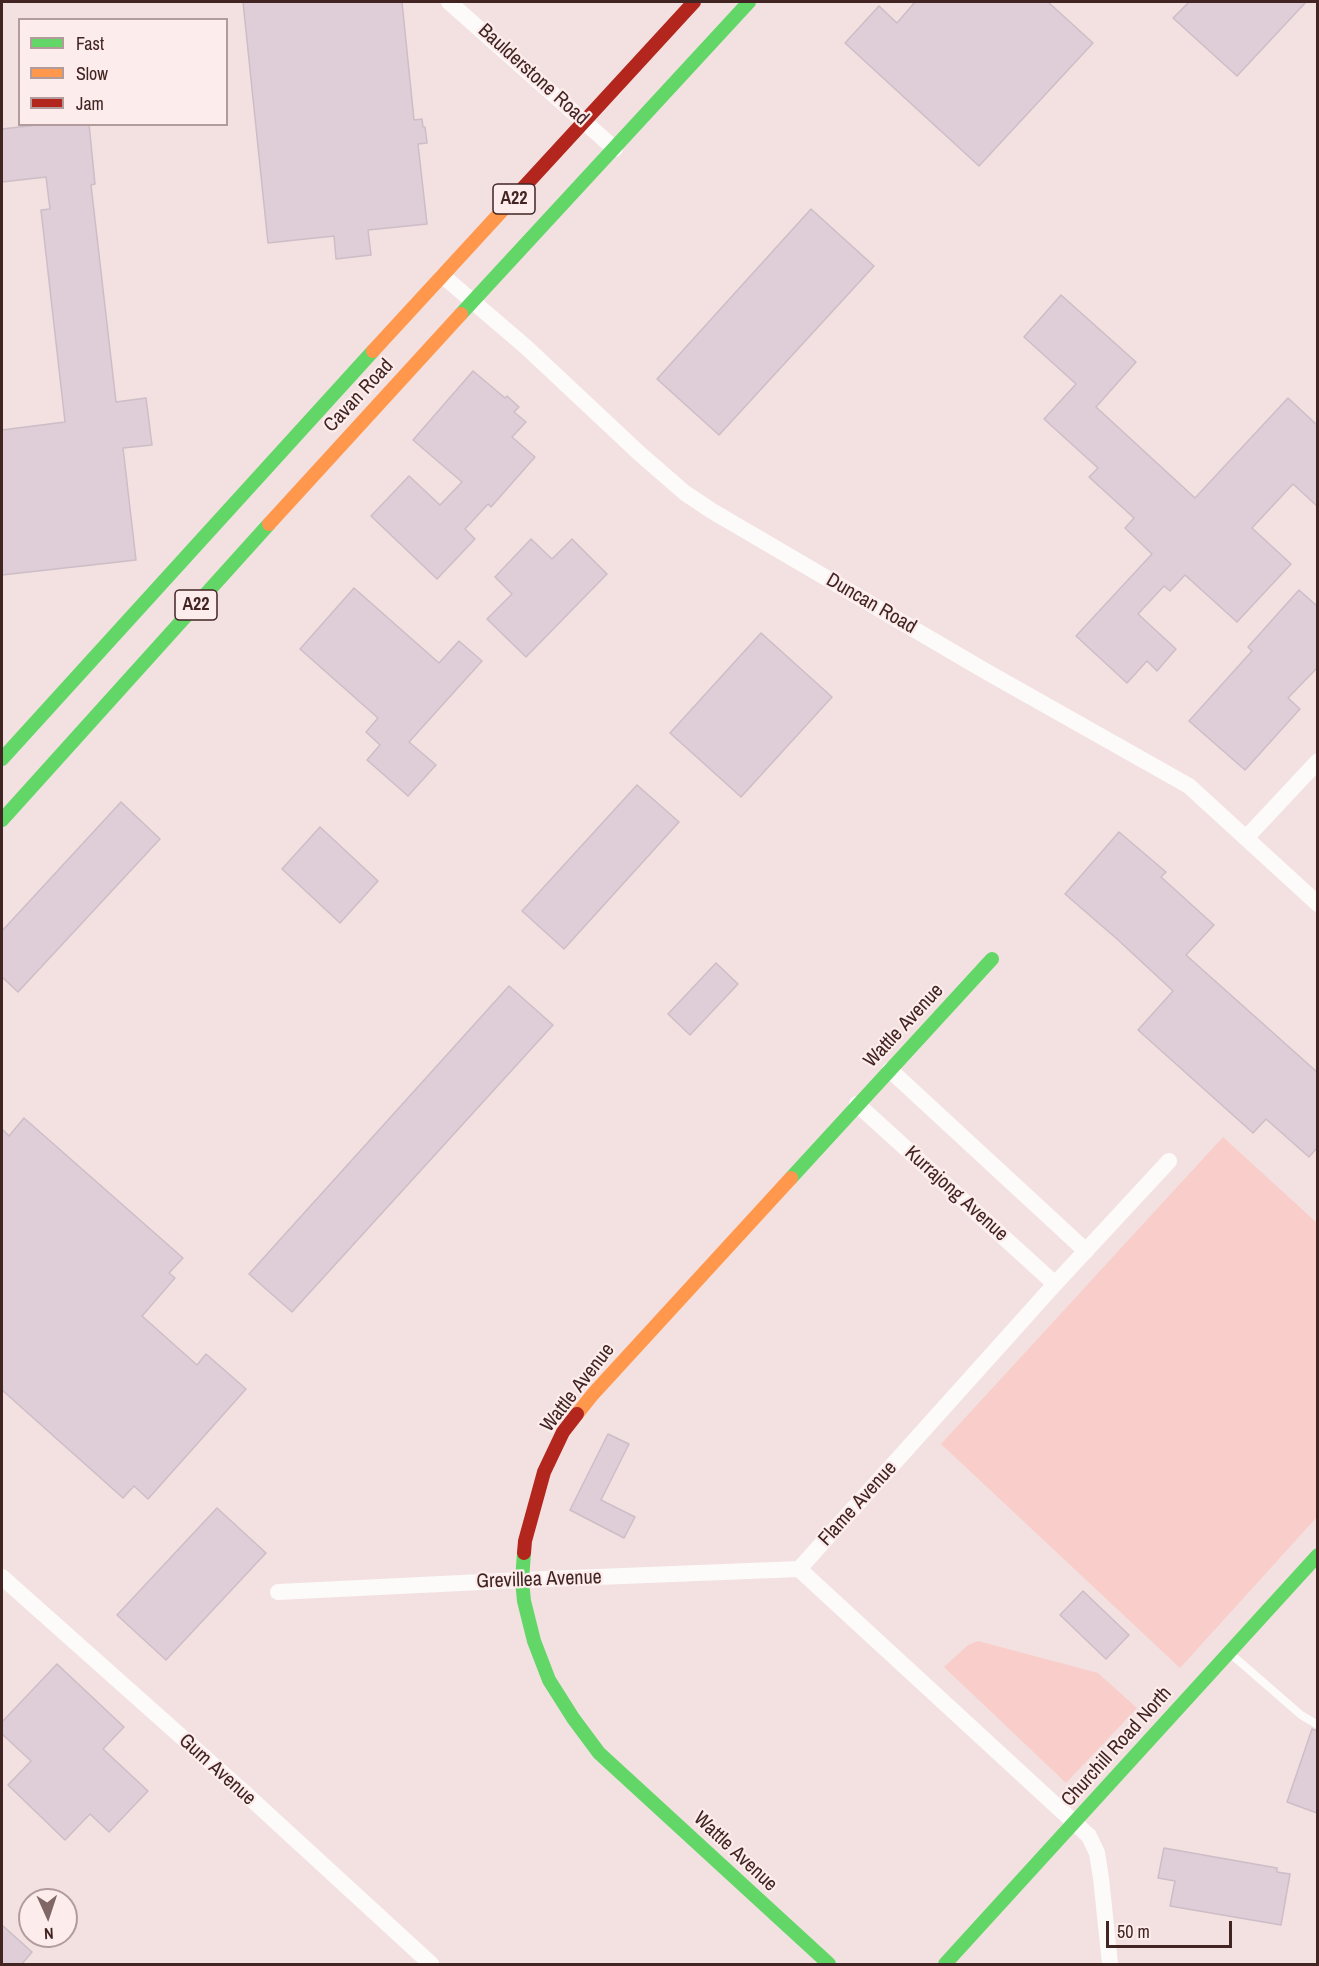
<!DOCTYPE html>
<html>
<head>
<meta charset="utf-8">
<style>
	body { margin:0 }
	#map { position:relative; width:1319px; height:1966px; overflow:hidden; background:#f2e1e0; font-family:"Archivo Narrow",sans-serif }
	canvas { display:block }
	.frame { position:absolute; inset:0; border:3px solid #422523; pointer-events:none }
	.legend { position:absolute; left:18px; top:18px; width:210px; height:108px; box-sizing:border-box; background:#fceceb; border:2px solid #b29c9b; margin:0; padding:8px 10px; list-style:none; font-size:18px; color:#422523 }
	.legend li { display:flex; align-items:center; gap:12px; height:30px }
	.legend b { width:30px; border:2px solid #b29c9b }
	.north { position:absolute; left:18px; top:1888px; width:60px; height:60px; box-sizing:border-box; background:#fceceb; border:2px solid #b29c9b; border-radius:50%; rotate:177deg; font-size:16px; font-weight:700; line-height:24px; text-align:center; color:#422523 }
	.north::after { content:''; display:block; margin:auto; width:21px; height:27px; background:#806765; clip-path:polygon(50% 0,100% 100%,50% 72%,0 100%) }
	.scale { position:absolute; left:1106px; top:1921px; width:126px; height:27px; box-sizing:border-box; border:3px solid #422523; border-top:0; padding-left:8px; font-size:18px; line-height:21px; white-space:nowrap; color:#422523; -webkit-text-stroke:4px #fceceb; paint-order:stroke }
</style>
</head>
<body>
<div id="map">
<canvas width="1319" height="1966"></canvas>
<div class="frame"></div>
<ul class="legend">
<li><b style="height:8px;background:#63d668"></b>Fast</li>
<li><b style="height:8px;background:#ff974d"></b>Slow</li>
<li><b style="height:8px;background:#b3261e"></b>Jam</li>
</ul>
<div class="north">N</div>
<div class="scale">50 m</div>
</div>
<script>
const c = document.querySelector('canvas').getContext('2d');
c.lineJoin = 'round';
function fillPath(path, color) { c.fillStyle = color; c.fill(path, 'evenodd'); }
const toPath = rows => new Path2D(rows.map(r => 'M' + r).join(''));
function strokePath(path, color, width, dash) { c.strokeStyle = color; c.lineWidth = width; c.lineCap = dash ? 'butt' : 'round'; c.setLineDash(dash || []); c.stroke(path); }
function label(font, color, halo, rows, align = 'center') {
  c.font = font + ' "Archivo Narrow",sans-serif'; c.lineWidth = 4.5; c.setLineDash([]); c.textBaseline = 'middle'; c.strokeStyle = halo; c.fillStyle = color; for (const [text, x, y, turn = 0] of rows) {
    c.save(); c.translate(x, y); c.rotate((+turn || 0) * Math.PI / 180); c.textAlign = isNaN(turn) ? turn : align; if (halo) c.strokeText(text, 0, 0); c.fillText(text, 0, 0); c.restore();
  }
}
const green = toPath([
	[1223,1137,1317,1223,1317,1517,1180,1668,941,1444],
	[978,1641,1098,1673,1137,1708,1066,1783,944,1667,968,1645]
]);
const building = toPath([
	[243,2,402,2,414,120,422,119,423,127,425,127,427,143,418,144,427,224,368,230,371,255,336,259,334,236,268,243,243,2],
	[915,2,1048,2,1093,43,979,166,845,43,879,6,897,23,915,2],
	[1189,2,1306,2,1237,76,1173,18,1189,2],
	[46,124,89,124,95,184,91,185,116,402,146,398,152,445,123,448,136,560,2,575,2,430,65,422,41,210,50,209,46,177,2,182,2,129,46,124],
	[811,209,874,266,719,435,657,379,811,209],
	[1061,295,1136,362,1096,407,1195,498,1288,398,1317,425,1317,506,1293,484,1252,528,1291,564,1237,622,1185,575,1170,591,1164,586,1138,614,1176,649,1157,671,1147,661,1127,683,1076,636,1152,554,1125,528,1134,518,1089,477,1098,468,1044,419,1076,384,1024,337,1061,295],
	[473,371,505,398,507,396,519,407,514,412,526,422,512,437,535,457,491,507,488,504,465,529,475,539,437,579,371,516,409,476,440,505,462,482,413,440,473,371],
	[531,539,552,559,572,539,607,574,526,657,487,619,512,594,495,577,531,539],
	[354,588,439,663,459,641,482,661,409,742,436,765,408,796,367,760,380,745,366,732,378,718,300,649,354,588],
	[1299,590,1317,606,1317,668,1288,698,1300,709,1245,770,1189,721,1252,651,1248,647,1299,590],
	[761,633,832,697,741,797,670,733,761,633],
	[637,785,679,822,564,949,522,911,637,785],
	[121,802,160,839,18,992,2,977,2,931,121,802],
	[320,827,378,881,340,923,282,869,320,827],
	[1119,832,1166,872,1161,877,1214,925,1186,955,1317,1072,1317,1148,1309,1157,1266,1119,1253,1133,1138,1030,1173,991,1117,939,1065,894,1119,832],
	[716,963,738,984,690,1035,668,1014,716,963],
	[509,986,553,1025,292,1312,249,1274,509,986],
	[24,1118,183,1258,169,1273,175,1278,142,1316,197,1365,206,1354,246,1389,148,1499,134,1486,123,1498,2,1390,2,1129,9,1136,24,1118],
	[608,1434,629,1444,601,1500,635,1517,624,1538,570,1510,608,1434],
	[217,1508,266,1553,166,1660,117,1615,217,1508],
	[1083,1591,1129,1635,1106,1659,1060,1615,1083,1591],
	[57,1664,124,1727,103,1749,148,1791,109,1832,90,1814,65,1840,8,1785,31,1761,2,1734,2,1722,57,1664],
	[1312,1729,1317,1731,1317,1813,1287,1802,1312,1729],
	[1164,1848,1277,1868,1277,1872,1290,1874,1281,1925,1170,1906,1175,1881,1158,1878,1164,1848],
	[2,1925,32,1952,21,1965,2,1965,2,1925]
]);
const lane = toPath([
	[1232,1655,1301,1715,1318,1725]
]);
const street = toPath([
	[449,2,615,149],
	[443,276,526,347,639,453,685,493,712,511,987,672,1189,786,1318,904],
	[1246,838,1318,761],
	[890,1070,1086,1251],
	[857,1104,1055,1284],
	[2,1577,248,1796,431,1964],
	[278,1592,522,1580,799,1569],
	[1110,1964,1101,1878,1097,1853,1089,1836,799,1569,1055,1284,1169,1161]
]);
const fast = toPath([
	[461,314,749,2],
	[2,759,373,351],
	[2,820,269,524],
	[791,1178,992,959],
	[524,1553,522,1580,524,1601,534,1641,549,1680,573,1718,599,1753,829,1964],
	[945,1964,1318,1555]
]);
const slow = toPath([
	[373,351,523,188],
	[269,524,461,314],
	[577,1414,593,1394,791,1178]
]);
const jam = toPath([
	[523,188,694,2],
	[524,1553,525,1541,544,1472,563,1432,577,1414]
]);
const shields = [
	[514,199,42],
	[196,605,42]
];
const shieldNames = [
	["A22",514,199],
	["A22",196,605]
];
const streetNames = [
	["Baulderstone Road",533,75,42],
	["Cavan Road",359,396,-47],
	["Duncan Road",871,604,30],
	["Wattle Avenue",904,1026,-47],
	["Kurrajong Avenue",956,1194,42],
	["Wattle Avenue",578,1388,-52],
	["Flame Avenue",858,1504,-48],
	["Grevillea Avenue",539,1580,-2],
	["Churchill Road North",1117,1747,-48],
	["Gum Avenue",217,1770,42],
	["Wattle Avenue",735,1852,43]
];
fillPath(green, '#f9ceca');
fillPath(building, '#dfced7');
strokePath(building, '#cdbdc6', 1.5);
strokePath(lane, '#fdfafa', 8);
strokePath(street, '#fdfafa', 16);
strokePath(fast, '#63d668', 14);
strokePath(slow, '#ff974d', 14);
strokePath(jam, '#b3261e', 14);
for (const [x, y, w] of shields) { const box = new Path2D(); box.roundRect(x - w / 2, y - 15, w, 30, 4.5); c.fillStyle = '#fceceb'; c.fill(box); strokePath(box, '#422523', 1.5); }
label('bold 18px', '#422523', null, shieldNames);
label('20px', '#422523', '#fceceb', streetNames);
</script>
</body>
</html>
